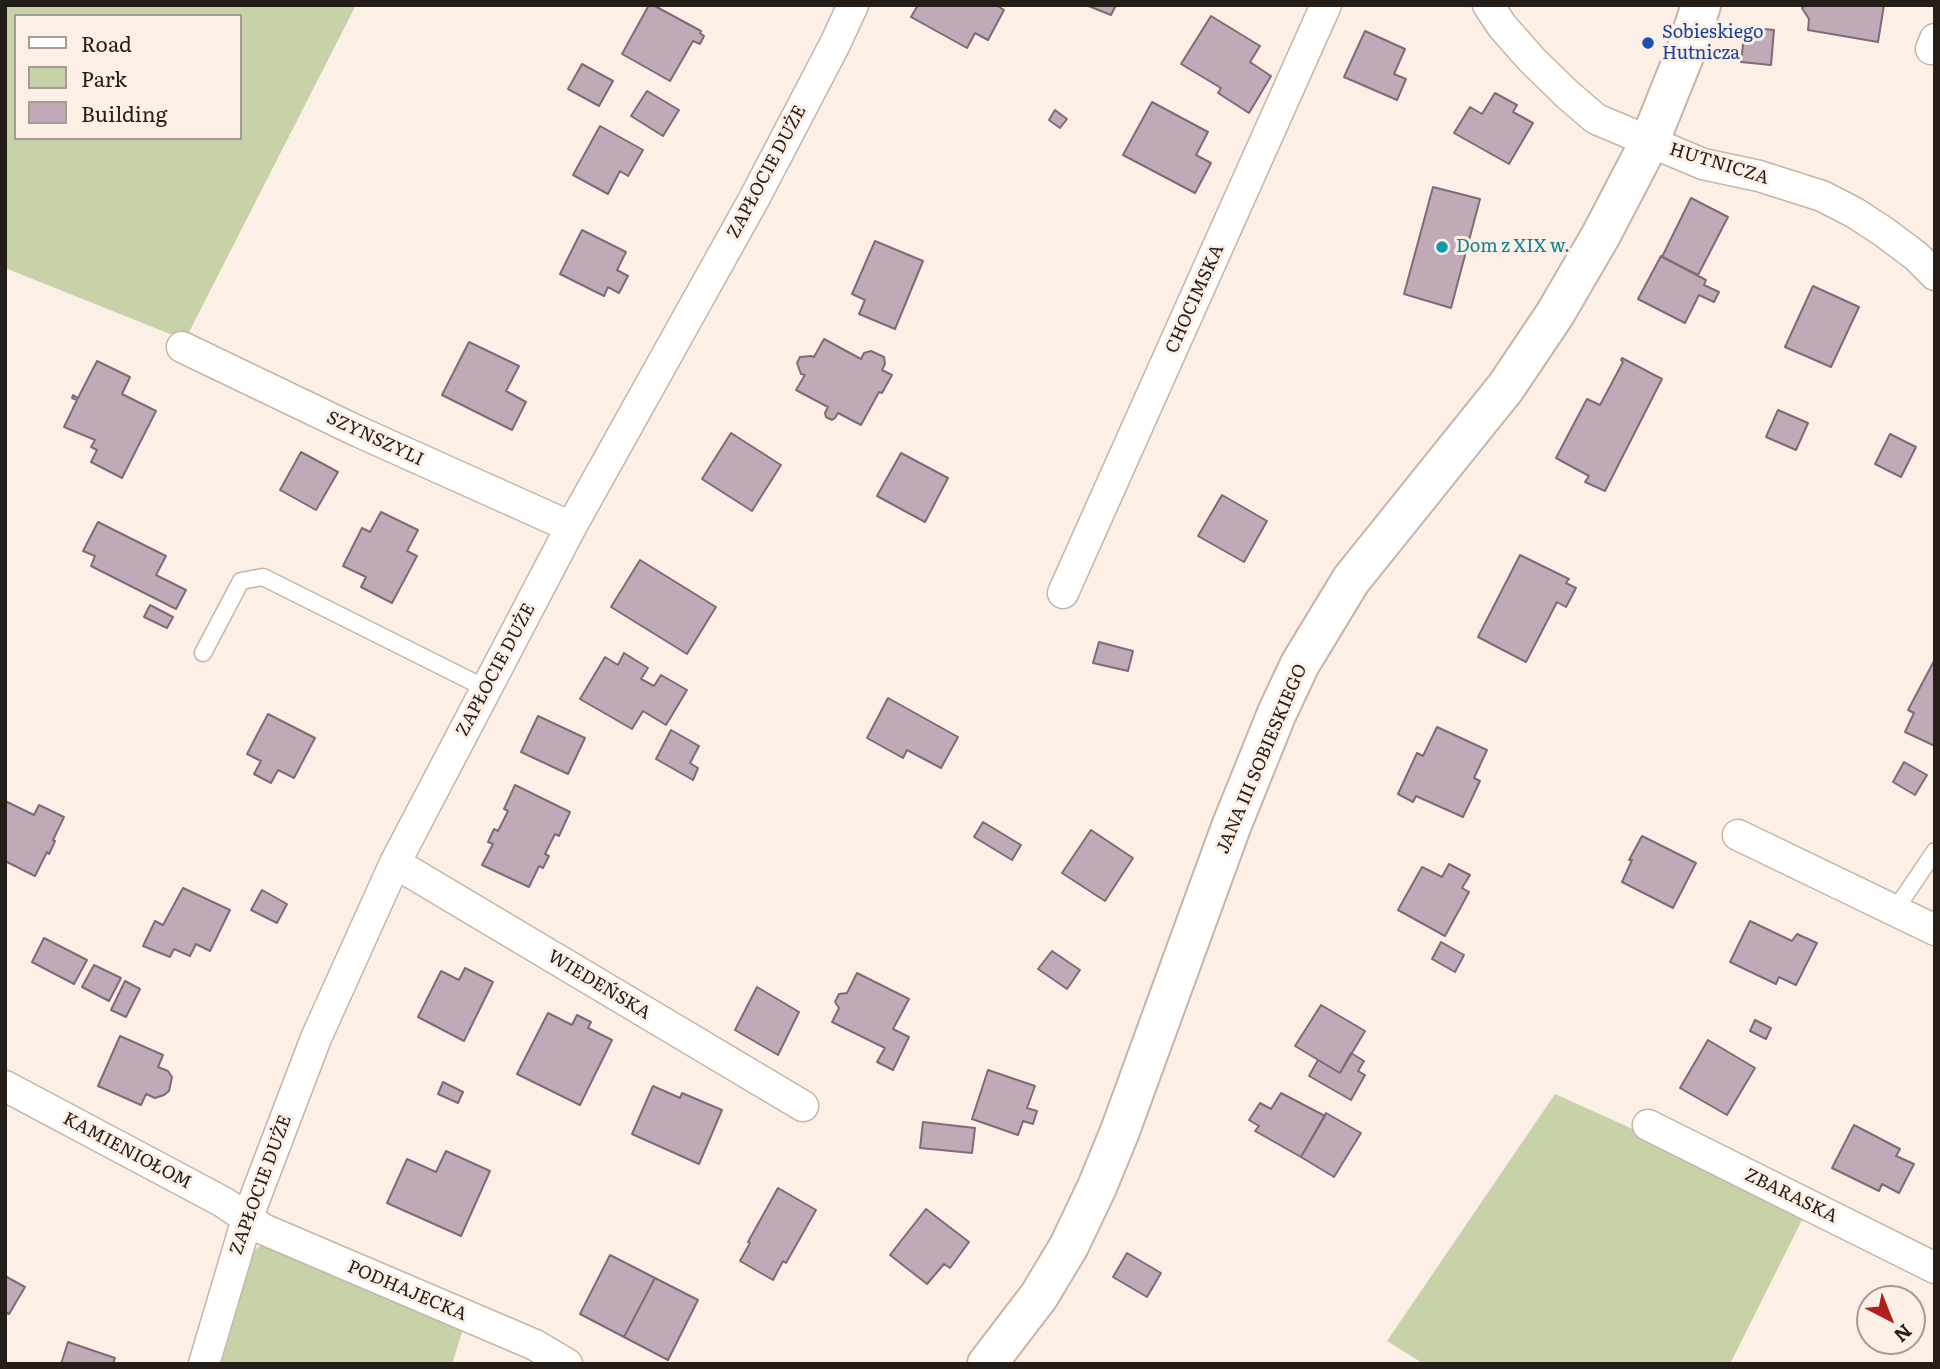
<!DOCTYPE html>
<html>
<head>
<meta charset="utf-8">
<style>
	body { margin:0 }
	#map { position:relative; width:1940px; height:1369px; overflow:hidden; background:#fcefe6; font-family:Literata,serif }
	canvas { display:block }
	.frame { position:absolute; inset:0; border:7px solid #251d18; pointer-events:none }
	.legend { position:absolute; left:14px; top:14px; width:228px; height:126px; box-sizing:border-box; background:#fcefe6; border:2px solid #a69b94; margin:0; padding:9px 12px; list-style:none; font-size:21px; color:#251d18 }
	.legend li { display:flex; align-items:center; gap:14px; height:35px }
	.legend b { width:35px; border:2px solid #a69b94 }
	.north { position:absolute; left:1856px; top:1285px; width:70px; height:70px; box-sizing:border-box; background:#fcefe6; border:2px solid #a69b94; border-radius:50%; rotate:138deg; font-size:19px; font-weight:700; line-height:28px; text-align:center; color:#251d18 }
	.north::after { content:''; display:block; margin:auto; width:24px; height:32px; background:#b0201d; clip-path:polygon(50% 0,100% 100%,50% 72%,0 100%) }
</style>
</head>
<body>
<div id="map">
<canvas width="1940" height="1369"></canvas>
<div class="frame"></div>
<ul class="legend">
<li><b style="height:9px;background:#fff"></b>Road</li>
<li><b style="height:19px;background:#c8d2a9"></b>Park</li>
<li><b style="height:19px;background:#c0aab7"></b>Building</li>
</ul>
<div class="north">N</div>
</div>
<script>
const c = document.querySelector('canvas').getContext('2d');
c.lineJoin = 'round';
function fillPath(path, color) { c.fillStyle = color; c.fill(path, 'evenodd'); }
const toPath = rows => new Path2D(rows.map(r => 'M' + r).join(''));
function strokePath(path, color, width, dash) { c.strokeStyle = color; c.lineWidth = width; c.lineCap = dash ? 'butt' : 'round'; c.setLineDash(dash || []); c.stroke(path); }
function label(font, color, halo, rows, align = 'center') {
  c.font = font + ' Literata,serif'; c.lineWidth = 6; c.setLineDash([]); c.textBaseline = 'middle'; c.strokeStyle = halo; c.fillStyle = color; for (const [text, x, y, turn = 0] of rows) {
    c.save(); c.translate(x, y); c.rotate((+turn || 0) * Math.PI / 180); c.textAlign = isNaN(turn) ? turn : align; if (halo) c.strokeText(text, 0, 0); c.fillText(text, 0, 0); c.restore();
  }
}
const green = toPath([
	[5,5,356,5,185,340,5,268],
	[16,16,240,16,240,138,16,138],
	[1555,1094,1626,1126,1805,1214,1730,1364,1424,1364,1387,1341],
	[262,1244,464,1326,452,1364,221,1364,254,1251]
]);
const building = toPath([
	[649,5,653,5,701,31,700,33,704,36,700,44,693,41,670,81,622,54,649,5],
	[918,5,996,5,1004,10,988,40,975,33,967,48,911,17,918,5],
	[1086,5,1116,5,1111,15,1086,5],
	[1805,5,1884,5,1878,42,1808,30,1809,19,1802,8,1805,5],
	[1211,16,1260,46,1250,62,1271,76,1249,113,1218,93,1221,88,1181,64,1211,16],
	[1745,27,1774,30,1771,65,1741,62,1745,27],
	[1365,31,1405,49,1394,74,1406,79,1397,100,1344,77,1365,31],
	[582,64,613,81,599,106,568,89,582,64],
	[647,91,679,110,663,136,631,116,647,91],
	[1495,93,1517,105,1513,112,1533,123,1509,164,1454,133,1470,107,1482,114,1495,93],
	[1152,102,1208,132,1196,155,1211,163,1195,193,1123,155,1152,102],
	[1055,110,1067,119,1060,128,1049,120,1055,110],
	[600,126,643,150,628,176,620,171,608,194,573,175,600,126],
	[1433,187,1480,199,1451,308,1404,294,1433,187],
	[1691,198,1728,217,1698,275,1662,257,1691,198],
	[582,230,626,252,617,270,628,276,619,293,608,287,604,296,560,274,582,230],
	[875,241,923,261,895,329,859,314,865,300,852,294,875,241],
	[1661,256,1706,280,1704,285,1719,292,1714,302,1699,295,1685,323,1638,299,1661,256],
	[1813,286,1859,307,1831,367,1785,347,1813,286],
	[824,339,861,359,864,353,871,351,884,357,885,364,882,370,892,375,882,393,879,392,861,425,838,413,835,418,832,420,826,417,825,413,828,407,796,390,805,375,801,374,797,363,800,357,811,356,814,357,824,339],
	[469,342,519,366,506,391,526,402,512,430,442,395,469,342],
	[1622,358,1662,379,1605,491,1585,482,1589,476,1556,458,1587,399,1600,405,1623,362,1621,360,1622,358],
	[97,361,130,377,122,394,156,411,122,478,91,462,97,450,91,447,95,440,64,427,77,400,72,398,73,395,78,398,97,361],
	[1778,410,1808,423,1796,450,1766,437,1778,410],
	[731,433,781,465,752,511,702,479,731,433],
	[1890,434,1916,447,1901,477,1875,464,1890,434],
	[301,452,338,472,316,510,280,490,301,452],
	[901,453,948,478,925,522,877,496,901,453],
	[1222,495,1267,521,1244,562,1198,536,1222,495],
	[381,512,418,530,407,551,417,556,392,603,361,587,366,577,343,566,362,528,370,532,381,512],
	[98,522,166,556,156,575,186,590,176,609,91,566,95,556,83,551,98,522],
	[1520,555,1569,579,1566,583,1576,588,1566,607,1557,602,1526,662,1478,637,1520,555],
	[640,560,716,607,687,654,611,607,640,560],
	[150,605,173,617,167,628,144,617,150,605],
	[1099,642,1133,651,1128,671,1093,663,1099,642],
	[624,653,648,668,641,679,654,686,661,675,687,690,666,725,643,711,632,729,580,699,605,657,618,665,624,653],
	[1934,661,1935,661,1935,746,1905,732,1914,713,1908,710,1934,661],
	[888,698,958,737,941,768,907,750,903,758,867,738,888,698],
	[268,714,315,738,294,778,278,770,271,783,254,774,261,761,247,754,268,714],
	[538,716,585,738,568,774,521,752,538,716],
	[1437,727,1487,750,1474,778,1480,781,1463,817,1416,796,1413,802,1398,794,1417,753,1423,756,1437,727],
	[671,730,699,746,690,763,698,768,693,780,656,759,671,730],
	[1904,762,1927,775,1915,795,1893,782,1904,762],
	[515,785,570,812,559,836,555,834,545,854,549,856,543,868,539,866,529,887,482,865,493,844,488,842,494,829,498,831,508,811,504,809,515,785],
	[5,801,34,815,39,805,64,817,53,840,55,841,49,854,47,852,35,876,5,861,5,801],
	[983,822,1021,845,1012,860,974,837,983,822],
	[1091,830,1133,858,1105,901,1062,873,1091,830],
	[1642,836,1696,863,1673,908,1622,882,1632,860,1629,860,1642,836],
	[1449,864,1470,875,1462,888,1469,892,1445,936,1398,910,1422,867,1442,877,1449,864],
	[183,888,230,910,210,951,196,944,190,956,174,949,170,957,143,946,155,921,163,925,183,888],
	[262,890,287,904,277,923,251,910,262,890],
	[1750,921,1792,941,1797,934,1817,943,1796,985,1779,977,1776,984,1730,962,1750,921],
	[44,938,87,960,74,984,32,962,44,938],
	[1441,942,1464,955,1455,972,1432,959,1441,942],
	[1052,951,1080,970,1067,989,1038,969,1052,951],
	[94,965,121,978,109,1001,82,987,94,965],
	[465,968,493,982,464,1041,418,1017,441,971,459,980,465,968],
	[857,973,909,999,893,1029,909,1037,893,1070,877,1062,885,1048,832,1022,839,1008,835,1002,839,994,847,993,857,973],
	[125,981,140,989,126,1017,111,1010,125,981],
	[757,987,799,1012,778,1055,735,1030,757,987],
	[1321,1005,1365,1031,1340,1073,1295,1046,1321,1005],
	[548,1013,572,1025,577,1015,591,1022,588,1028,612,1040,580,1105,517,1074,548,1013],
	[1755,1020,1771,1028,1766,1039,1750,1031,1755,1020],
	[120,1036,163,1055,158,1067,168,1071,172,1077,169,1091,164,1095,155,1098,146,1094,141,1105,98,1086,120,1036],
	[1708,1040,1755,1068,1727,1115,1680,1088,1708,1040],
	[1351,1053,1364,1061,1358,1071,1365,1075,1351,1100,1309,1076,1318,1060,1340,1073,1351,1053],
	[988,1070,1035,1086,1027,1108,1037,1111,1033,1124,1023,1121,1018,1135,972,1119,988,1070],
	[443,1082,463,1092,458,1103,438,1094,443,1082],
	[653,1086,680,1098,682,1093,722,1110,699,1164,632,1134,653,1086],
	[1281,1093,1325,1116,1301,1157,1255,1131,1259,1126,1249,1120,1260,1103,1271,1109,1281,1093],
	[1326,1113,1361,1133,1334,1177,1301,1157,1326,1113],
	[923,1122,975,1128,972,1153,920,1148,923,1122],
	[1854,1125,1900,1149,1896,1156,1914,1164,1899,1193,1882,1184,1879,1191,1832,1168,1854,1125],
	[446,1151,490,1171,461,1236,387,1203,407,1159,436,1172,446,1151],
	[778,1188,816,1210,786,1263,783,1261,773,1280,740,1261,750,1243,748,1242,778,1188],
	[926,1209,969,1242,950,1268,944,1264,927,1284,890,1255,926,1209],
	[1127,1253,1161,1273,1147,1297,1113,1277,1127,1253],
	[610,1255,655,1278,624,1337,580,1314,610,1255],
	[5,1276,25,1287,9,1314,5,1312,5,1276],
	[655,1278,698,1300,668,1360,624,1337,655,1278],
	[68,1342,115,1358,113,1364,61,1364,68,1342]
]);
const service = toPath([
	[203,653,241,581,263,577,487,689],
	[1895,910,1935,851]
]);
const minor = toPath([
	[1488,5,1502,26,1532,60,1568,95,1596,119,1703,164,1759,176,1822,196,1855,213,1884,232,1916,256,1935,275],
	[1931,49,1935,39],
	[182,347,357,431,571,527],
	[1063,593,1326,5],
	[1738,835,1935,930],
	[395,863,803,1106],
	[5,1086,223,1202,263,1229,535,1345,567,1364],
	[1648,1125,1935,1268],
	[204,1364,247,1219,316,1038,395,863,571,527,754,199,835,44,853,5]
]);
const tertiary = toPath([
	[987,1364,1039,1296,1069,1246,1097,1187,1120,1131,1231,827,1277,713,1300,664,1351,580,1506,387,1555,314,1601,235,1649,143,1686,51,1701,5]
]);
const markers = [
	[1648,43,7,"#1a4fb4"],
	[1442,247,7,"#0f9aa8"]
];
const transitNames = [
	["Sobieskiego",1662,33],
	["Hutnicza",1662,54]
];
const streetNames = [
	["HUTNICZA",1719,164,17],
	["ZAPŁOCIE DUŻE",767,172,-62],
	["CHOCIMSKA",1195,299,-66],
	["SZYNSZYLI",375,439,25],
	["ZAPŁOCIE DUŻE",496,670,-62],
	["JANA III SOBIESKIEGO",1262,759,-67],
	["WIEDEŃSKA",599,985,31],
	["KAMIENIOŁOM",127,1151,28],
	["ZAPŁOCIE DUŻE",261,1185,-70],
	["ZBARASKA",1791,1196,26],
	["PODHAJECKA",407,1291,23]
];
const cultureNames = [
	["Dom z XIX w.",1456,247]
];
fillPath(green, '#c8d2a9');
fillPath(building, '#c0aab7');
strokePath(building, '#7f6b77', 2);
strokePath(service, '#c9b4a6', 19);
strokePath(minor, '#c9b4a6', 33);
strokePath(tertiary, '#c9b4a6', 42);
strokePath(service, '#fff', 16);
strokePath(minor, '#fff', 30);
strokePath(tertiary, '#fff', 38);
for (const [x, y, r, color] of markers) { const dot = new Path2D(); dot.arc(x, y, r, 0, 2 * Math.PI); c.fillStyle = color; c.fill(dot); strokePath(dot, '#fcefe6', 2.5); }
label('18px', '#164399', '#fcefe6', transitNames, 'left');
label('18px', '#251d18', '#fcefe6', streetNames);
label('18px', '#0d838f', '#fcefe6', cultureNames, 'left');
</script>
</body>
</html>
